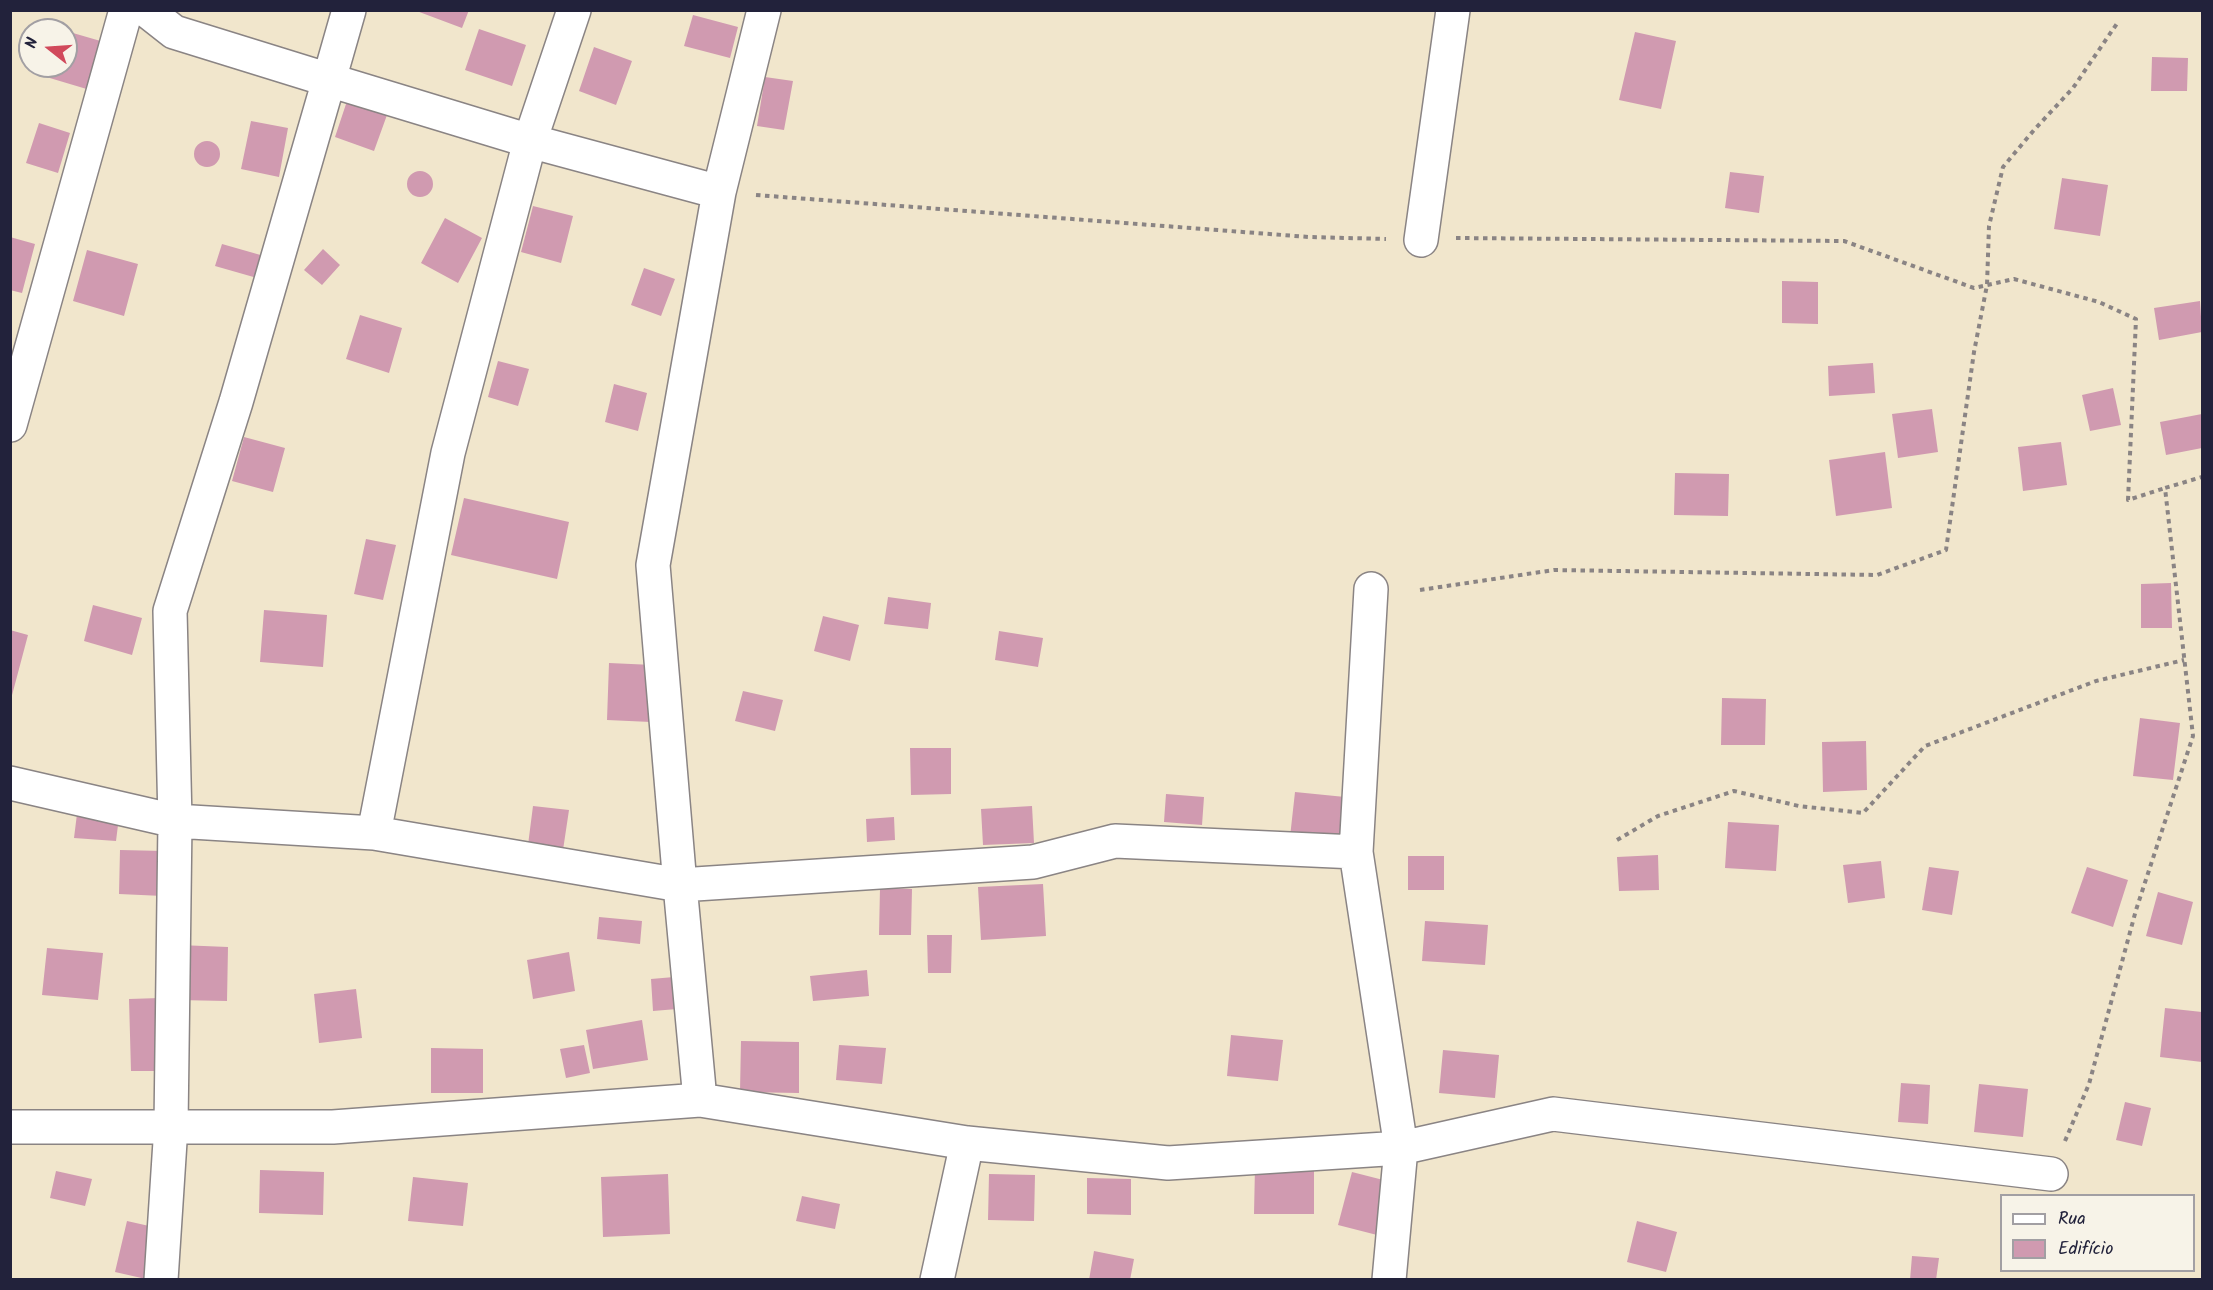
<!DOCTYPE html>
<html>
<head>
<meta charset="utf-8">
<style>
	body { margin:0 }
	#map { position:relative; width:2213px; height:1290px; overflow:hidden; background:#f1e6cc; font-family:Kalam,sans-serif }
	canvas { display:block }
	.frame { position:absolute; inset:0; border:12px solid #22223b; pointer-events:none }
	.legend { position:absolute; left:2000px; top:1194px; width:195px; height:78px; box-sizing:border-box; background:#f7f3e8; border:2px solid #a29fa3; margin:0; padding:8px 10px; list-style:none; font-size:18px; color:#22223b }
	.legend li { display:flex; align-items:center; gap:12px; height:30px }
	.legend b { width:30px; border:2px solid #a29fa3 }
	.north { position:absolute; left:18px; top:18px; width:60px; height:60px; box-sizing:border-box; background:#f7f3e8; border:2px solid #a29fa3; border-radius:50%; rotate:287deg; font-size:16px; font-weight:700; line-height:24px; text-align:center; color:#22223b }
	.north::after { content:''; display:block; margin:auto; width:21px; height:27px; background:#d1495b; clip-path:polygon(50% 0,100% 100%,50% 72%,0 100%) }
</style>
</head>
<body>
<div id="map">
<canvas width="2213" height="1290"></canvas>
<div class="frame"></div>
<ul class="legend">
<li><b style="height:8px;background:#fff"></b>Rua</li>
<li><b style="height:16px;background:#d09ab0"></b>Edifício</li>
</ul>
<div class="north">N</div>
</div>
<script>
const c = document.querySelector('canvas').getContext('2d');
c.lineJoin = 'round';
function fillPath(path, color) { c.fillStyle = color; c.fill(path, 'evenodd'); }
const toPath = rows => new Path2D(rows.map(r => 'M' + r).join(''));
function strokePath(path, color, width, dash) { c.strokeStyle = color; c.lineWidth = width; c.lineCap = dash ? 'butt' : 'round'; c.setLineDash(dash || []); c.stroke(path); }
const building = toPath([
	[414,10,469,10,462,28],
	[693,15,738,27,730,58,684,46],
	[479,29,526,45,512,86,465,70],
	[66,31,104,42,90,90,43,76,46,66,66,66],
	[1635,32,1676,41,1661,109,1619,100],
	[594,47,632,61,616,105,579,91],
	[2152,57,2188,58,2187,91,2151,91],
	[765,77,793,81,784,130,757,126],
	[347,101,387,115,374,151,335,137],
	[251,121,288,128,279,177,241,169],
	[39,123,70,133,58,173,26,163],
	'194 154a13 13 0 1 1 26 0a13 13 0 1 1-26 0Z',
	'407 184a13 13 0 1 1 26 0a13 13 0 1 1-26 0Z',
	[1730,172,1764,176,1759,213,1725,208],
	[2062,178,2108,185,2100,236,2054,229],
	[533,206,573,216,561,263,521,252],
	[445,218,482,238,458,283,421,263],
	[10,237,35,244,22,293,10,290],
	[222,244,271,258,264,280,215,266],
	[323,249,340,265,322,285,304,270],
	[87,250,138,264,124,316,73,301],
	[644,268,675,279,661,316,631,305],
	[1782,281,1818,282,1818,324,1782,323],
	[2200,301,2202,332,2159,340,2154,308],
	[360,315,402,328,389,373,346,359],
	[498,361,529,369,518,406,488,397],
	[1873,363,1875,393,1829,396,1828,366],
	[614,384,647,393,638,431,605,422],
	[2113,388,2121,425,2090,431,2082,395],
	[1932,409,1938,452,1898,458,1892,414],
	[2202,414,2202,448,2166,455,2160,422],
	[244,437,285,448,273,492,232,481],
	[2061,442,2067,485,2023,491,2018,447],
	[1885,452,1892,508,1836,516,1829,460],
	[1675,473,1729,474,1728,516,1674,515],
	[464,498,569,522,557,579,451,555],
	[366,539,396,545,383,600,354,594],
	[2171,583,2172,628,2141,628,2141,584],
	[888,597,931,603,928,629,884,624],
	[93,605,142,618,132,655,84,641],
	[264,610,327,615,323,667,260,662],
	[823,616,859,625,850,661,814,651],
	[10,630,28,635,11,699,10,699],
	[999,631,1043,638,1038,667,995,660],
	[609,663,653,665,651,722,607,720],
	[743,691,783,700,775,731,735,721],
	[1722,698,1766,699,1765,745,1721,745],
	[2140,718,2180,723,2173,780,2133,776],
	[1866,741,1867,790,1823,792,1822,742],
	[910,748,951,748,951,794,911,795],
	[1295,792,1345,797,1340,842,1290,837],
	[1166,794,1204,797,1202,825,1164,822],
	[533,806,569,810,563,850,528,845],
	[1032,806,1034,843,983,845,981,809],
	[77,814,119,817,116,841,74,838],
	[894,817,895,840,867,842,866,819],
	[1728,822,1779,825,1776,871,1725,868],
	[120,850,164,851,163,896,119,894],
	[1658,855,1659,890,1619,891,1617,857],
	[1408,856,1444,856,1444,890,1408,890],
	[1881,861,1885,898,1848,903,1843,865],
	[1929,867,1959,871,1952,915,1922,910],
	[2087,867,2128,880,2113,927,2071,913],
	[1043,884,1046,936,981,940,978,887],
	[880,888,912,889,911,935,879,935],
	[2158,892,2193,902,2182,945,2146,936],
	[599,917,642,921,640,944,597,939],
	[1425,921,1488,925,1485,965,1422,961],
	[927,935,952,935,951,973,928,973],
	[179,945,228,947,227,1001,178,1000],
	[47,948,103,953,98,1000,42,995],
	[569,952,575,991,533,999,527,960],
	[867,970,869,996,813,1001,810,976],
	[674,977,677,1009,653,1011,651,979],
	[356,989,362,1038,319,1043,314,994],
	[160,998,161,1071,131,1071,129,999],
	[2165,1008,2202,1012,2202,1062,2160,1057],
	[642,1020,648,1060,593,1069,586,1030],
	[1231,1035,1283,1040,1278,1081,1227,1076],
	[741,1041,799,1042,799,1093,740,1092],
	[584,1045,590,1073,566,1078,560,1049],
	[839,1045,886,1048,882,1084,836,1080],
	[431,1048,483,1049,483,1093,431,1093],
	[1443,1050,1499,1055,1495,1098,1439,1093],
	[1901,1083,1930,1085,1928,1124,1898,1122],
	[1979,1084,2028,1089,2023,1137,1974,1132],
	[2125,1102,2151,1108,2142,1146,2116,1140],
	[1255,1167,1314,1169,1314,1214,1254,1214],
	[260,1170,324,1172,323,1215,259,1213],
	[56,1171,92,1179,85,1206,50,1198],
	[1352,1172,1395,1183,1381,1236,1338,1225],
	[668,1174,670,1234,603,1237,601,1177],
	[989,1174,1035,1175,1034,1221,988,1220],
	[413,1177,468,1183,463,1226,408,1221],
	[1087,1178,1131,1179,1131,1215,1087,1214],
	[802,1196,840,1204,835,1229,796,1221],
	[127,1221,158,1228,146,1279,115,1272],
	[1637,1221,1677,1232,1666,1272,1627,1262],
	[1094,1251,1134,1259,1130,1280,1089,1280],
	[1912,1256,1939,1258,1936,1280,1910,1280]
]);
const path = toPath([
	[756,195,1309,237,1386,239],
	[1456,238,1844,241,1974,288,2014,279,2099,302,2136,319,2128,500,2165,488],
	[1420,590,1554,570,1877,575,1946,550,1974,352,1987,285,1989,226,2003,167,2034,130,2073,88,2118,22],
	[1617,840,1658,816,1734,791,1799,806,1863,813,1925,746,2096,681,2184,660],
	[2065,1141,2089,1084,2136,910,2193,736,2165,488,2202,477]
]);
const minor = toPath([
	[146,10,174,32,329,80,236,402,170,611,175,821,171,1126,161,1280],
	[349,10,329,80,530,141,719,192],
	[1421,240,1453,10],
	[10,425,126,10],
	[1371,589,1356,852,1401,1148,1389,1280],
	[10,783,175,821,374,833,680,885,1033,862,1115,841,1356,852],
	[374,833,448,453,530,141,574,10],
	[700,1100,680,885,653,565,719,192,764,10],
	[10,1127,333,1127,700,1100,967,1143,1168,1163,1401,1148,1553,1114,2051,1174],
	[937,1280,967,1143]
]);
fillPath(building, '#d09ab0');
strokePath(minor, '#8a8484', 36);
strokePath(path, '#8a8484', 4, [4.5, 4.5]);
strokePath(minor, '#fff', 33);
</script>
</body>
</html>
